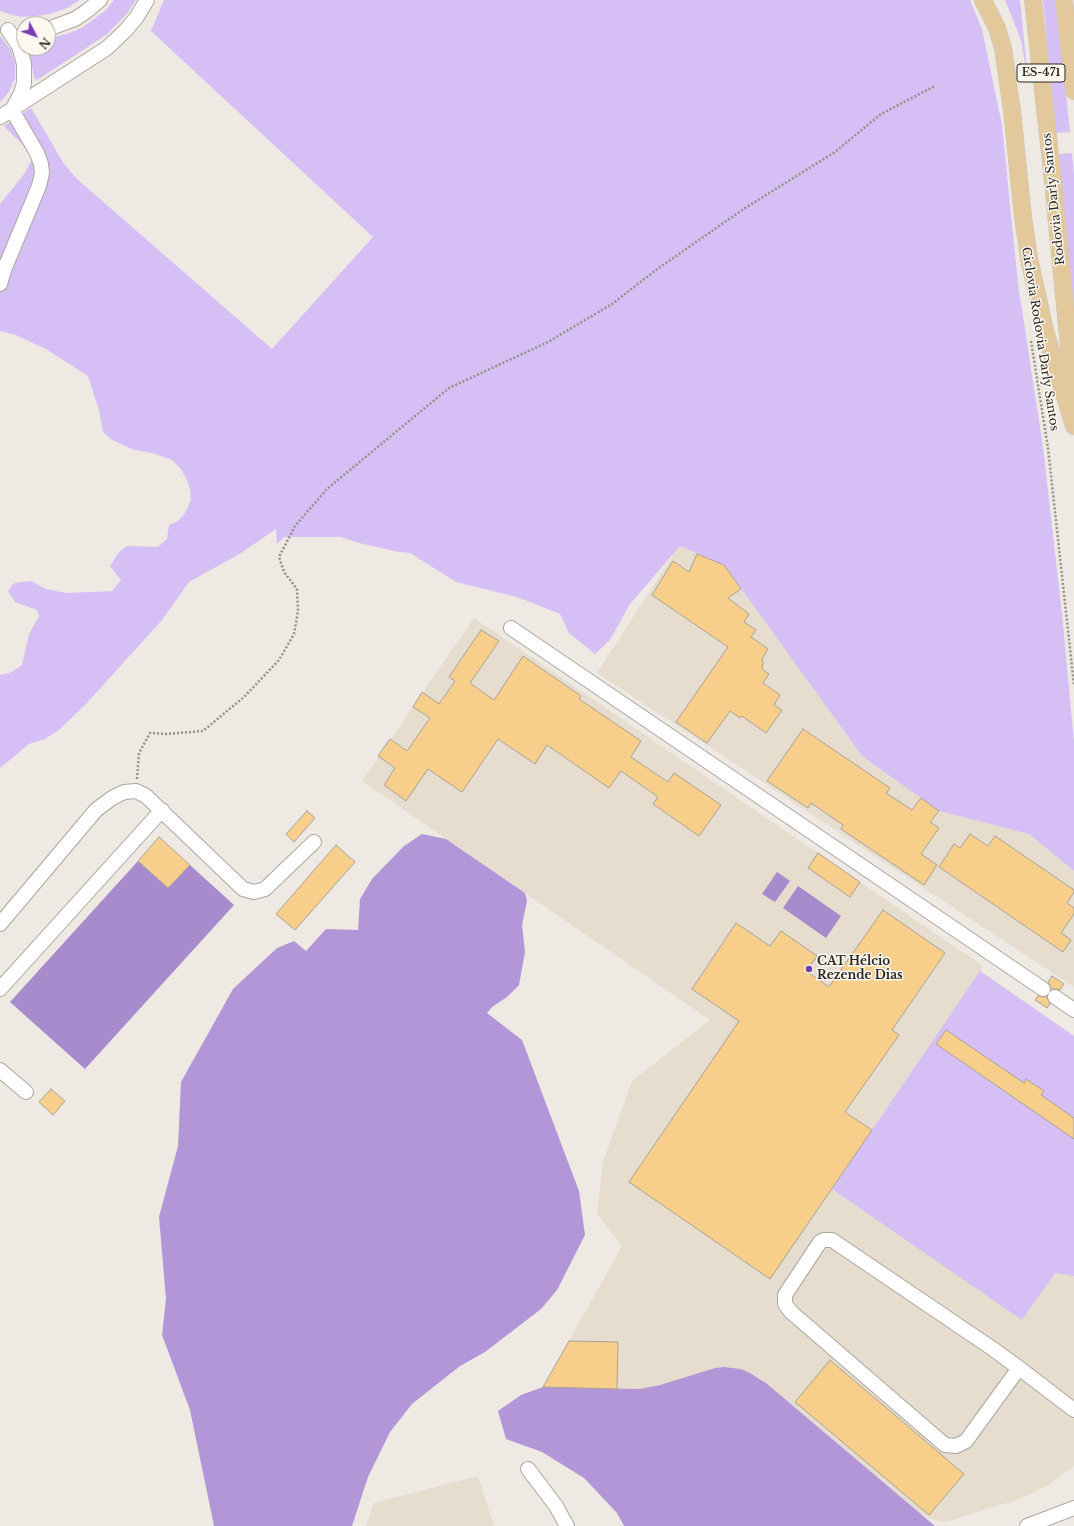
<!DOCTYPE html>
<html>
<head>
<meta charset="utf-8">
<style>
	body { margin:0 }
	#map { position:relative; width:1074px; height:1526px; overflow:hidden; background:#eee9e2; font-family:"Libre Baskerville",serif }
	canvas { display:block }
	.north { position:absolute; left:16px; top:16px; width:40px; height:40px; box-sizing:border-box; background:#fcf7ef; border:1px solid #a7a39d; border-radius:50%; rotate:131deg; font-size:11px; font-weight:700; line-height:16px; text-align:center; color:#272623 }
	.north::after { content:''; display:block; margin:auto; width:14px; height:18px; background:#783cb2; clip-path:polygon(50% 0,100% 100%,50% 72%,0 100%) }
</style>
</head>
<body>
<div id="map">
<canvas width="1074" height="1526"></canvas>
<div class="north">N</div>
</div>
<script>
const c = document.querySelector('canvas').getContext('2d');
c.lineJoin = 'round';
function fillPath(path, color) { c.fillStyle = color; c.fill(path, 'evenodd'); }
const toPath = rows => new Path2D(rows.map(r => 'M' + r).join(''));
function strokePath(path, color, width, dash) { c.strokeStyle = color; c.lineWidth = width; c.lineCap = dash ? 'butt' : 'round'; c.setLineDash(dash || []); c.stroke(path); }
function label(font, color, halo, rows, align = 'center') {
  c.font = font + ' "Libre Baskerville",serif'; c.lineWidth = 3; c.setLineDash([]); c.textBaseline = 'middle'; c.strokeStyle = halo; c.fillStyle = color; for (const [text, x, y, turn = 0] of rows) {
    c.save(); c.translate(x, y); c.rotate((+turn || 0) * Math.PI / 180); c.textAlign = isNaN(turn) ? turn : align; if (halo) c.strokeText(text, 0, 0); c.fillText(text, 0, 0); c.restore();
  }
}
const built = toPath([
	[679,546,724,565,862,756,939,811,1029,834,1074,871,1074,987,597,673],
	[474,618,983,966,980,971,1074,1036,1074,1466,1050,1484,1020,1499,946,1522,939,1521,924,1516,917,1511,766,1383,758,1377,741,1369,724,1367,715,1368,660,1385,640,1389,543,1387,622,1246,597,1214,603,1162,632,1081,710,1020,362,781],
	[478,1476,494,1526,366,1526,374,1503]
]);
const green = toPath([
	[0,0,80,0,67,8,56,12,45,15,23,17,12,15,0,11],
	[114,0,136,0,126,15,106,35,37,80,34,78,29,48,48,48,48,39,70,33,83,27,105,11],
	[164,0,970,0,982,29,1002,125,1018,284,1043,447,1062,614,1074,742,1074,871,1029,834,939,811,862,756,724,565,680,546,630,604,610,640,595,654,569,633,560,614,517,597,456,582,410,553,399,552,359,543,341,537,284,537,277,544,276,529,241,553,189,582,162,620,86,704,60,729,45,739,29,744,0,768,0,675,10,673,22,665,29,634,39,616,37,610,15,602,8,591,14,583,31,581,46,589,66,593,112,591,121,580,110,566,119,552,127,546,158,547,167,539,169,525,178,521,185,513,191,500,190,489,187,480,181,469,172,460,155,454,132,449,112,440,103,432,99,410,88,376,46,349,16,335,0,331,0,204,25,173,31,161,31,153,4,126,31,108,64,164,77,179,272,349,373,237,151,31],
	[1005,0,1020,0,1028,80,1021,40],
	[1043,0,1056,0,1070,132,1055,133],
	[0,36,11,50,15,64,15,78,9,92,0,102],
	[1072,153,1074,175,1074,307,1058,154],
	[980,971,1074,1036,1074,1276,1055,1273,1022,1320,832,1189]
]);
const forest = toPath([
	[422,834,446,839,525,893,527,901,522,925,525,952,519,985,507,997,492,1007,487,1013,522,1040,579,1191,585,1235,557,1290,541,1309,485,1352,460,1366,412,1404,390,1432,368,1477,352,1526,214,1526,190,1410,162,1335,166,1299,159,1217,178,1146,181,1082,233,989,277,948,294,941,306,951,326,929,358,930,360,899,372,879,404,846],
	[724,1367,741,1369,750,1373,766,1383,935,1526,624,1526,617,1513,584,1478,542,1452,506,1439,498,1411,521,1395,543,1387,640,1389,660,1385,715,1368]
]);
const water = toPath([
	[138,861,168,888,190,865,234,905,85,1069,10,1002],
	[777,872,790,881,775,902,762,894],
	[798,886,841,916,826,938,783,908]
]);
const building = toPath([
	[697,554,724,565,741,589,728,598,749,614,744,622,756,630,751,637,768,649,762,659,763,662,762,669,769,674,763,683,780,695,774,705,782,710,766,733,742,716,740,718,730,711,707,743,676,722,728,647,652,595,673,561,689,572,697,554],
	[481,630,499,641,470,683,494,700,523,656,581,696,579,699,641,741,631,757,668,782,674,773,721,805,699,836,653,804,658,797,621,771,609,788,547,745,535,764,498,739,462,792,428,769,406,801,384,785,395,768,378,756,390,739,407,751,430,718,413,707,422,692,439,704,455,681,449,677,481,630],
	[803,729,890,788,886,793,912,810,921,798,939,811,930,822,939,828,921,854,937,865,924,885,841,829,843,825,811,803,808,808,767,781,803,729],
	[307,811,315,818,294,842,286,834,307,811],
	[970,834,988,846,995,836,1074,890,1074,892,1067,903,1074,908,1074,914,1061,933,1071,940,1063,952,939,867,954,844,960,848,970,834],
	[159,837,190,865,168,888,138,861,159,837],
	[336,845,355,862,295,930,276,914,336,845],
	[818,853,860,882,850,897,808,868,818,853],
	[883,910,945,953,892,1030,899,1035,845,1112,872,1130,770,1279,629,1182,739,1021,692,989,736,923,770,946,781,931,817,956,806,971,829,987,883,910],
	[1052,976,1064,984,1060,990,1056,989,1051,989,1048,982,1052,976],
	[1038,996,1047,997,1050,1004,1047,1008,1035,1000,1038,996],
	[946,1030,1024,1083,1026,1079,1044,1091,1041,1095,1074,1118,1074,1139,936,1044,946,1030],
	[51,1089,65,1101,53,1115,39,1102,51,1089],
	[569,1341,618,1342,617,1389,543,1387,569,1341],
	[830,1360,964,1474,929,1515,795,1402,830,1360]
]);
const path = toPath([
	[1031,341,1048,448,1074,685],
	[137,779,139,753,150,733,166,734,203,731,244,697,279,660,294,634,298,611,297,589,284,572,279,557,295,526,327,489,449,388,548,342,612,304,656,270,742,210,835,152,881,114,935,86]
]);
const minor = toPath([
	[48,29,75,19,87,11,100,0],
	[8,30,19,46,24,64,24,83,21,93,13,108],
	[0,117,107,48,126,30,136,18,147,0],
	[0,284,4,270,39,186,42,173,41,164,37,153,12,110],
	[511,628,1043,989],
	[0,924,96,810,112,798,124,792,136,791,146,796,243,889,254,892,265,889,314,842],
	[0,989,162,810],
	[1055,997,1074,1010],
	[0,1070,26,1092],
	[1019,1368,966,1441,956,1446,945,1445,791,1312,785,1304,785,1295,820,1242,824,1240,832,1240,993,1349,1019,1368,1074,1410],
	[528,1469,556,1506,567,1526],
	[1027,1526,1074,1508]
]);
const major = toPath([
	[983,0,997,28,1003,48,1012,111,1023,217,1029,258,1045,331,1074,426],
	[1033,0,1052,172,1074,398],
	[1064,0,1074,91]
]);
const markers = [
	[809,969,4,"#783cb2"]
];
const shields = [
	[1041,73,48]
];
const shieldNames = [
	["ES-471",1041,73]
];
const streetNames = [
	["Rodovia Darly Santos",1054,199,-96],
	["Ciclovia Rodovia Darly Santos",1040,339,81]
];
const poiNames = [
	["CAT Hélcio",817,962],
	["Rezende Dias",817,976]
];
fillPath(built, '#e6ddce');
fillPath(green, '#d5bff4');
fillPath(forest, '#b296d8');
fillPath(water, '#a78bcc');
fillPath(building, '#f8cf8a');
strokePath(building, '#a6a19a', 1);
strokePath(minor, '#aba69f', 16);
strokePath(major, '#c7c7c6', 18);
strokePath(path, '#94918c', 2.5, [2, 2]);
strokePath(minor, '#fff', 14);
strokePath(major, '#e3c89b', 17);
for (const [x, y, r, color] of markers) { const dot = new Path2D(); dot.arc(x, y, r, 0, 2 * Math.PI); c.fillStyle = color; c.fill(dot); strokePath(dot, '#fcf7ef', 1.5); }
for (const [x, y, w] of shields) { const box = new Path2D(); box.roundRect(x - w / 2, y - 9, w, 18, 3); c.fillStyle = '#fcf7ef'; c.fill(box); strokePath(box, '#272623', 1); }
label('bold 11px', '#272623', null, shieldNames);
label('12px', '#272623', '#fcf7ef', streetNames);
label('bold 12px', '#272623', '#fcf7ef', poiNames, 'left');
</script>
</body>
</html>
